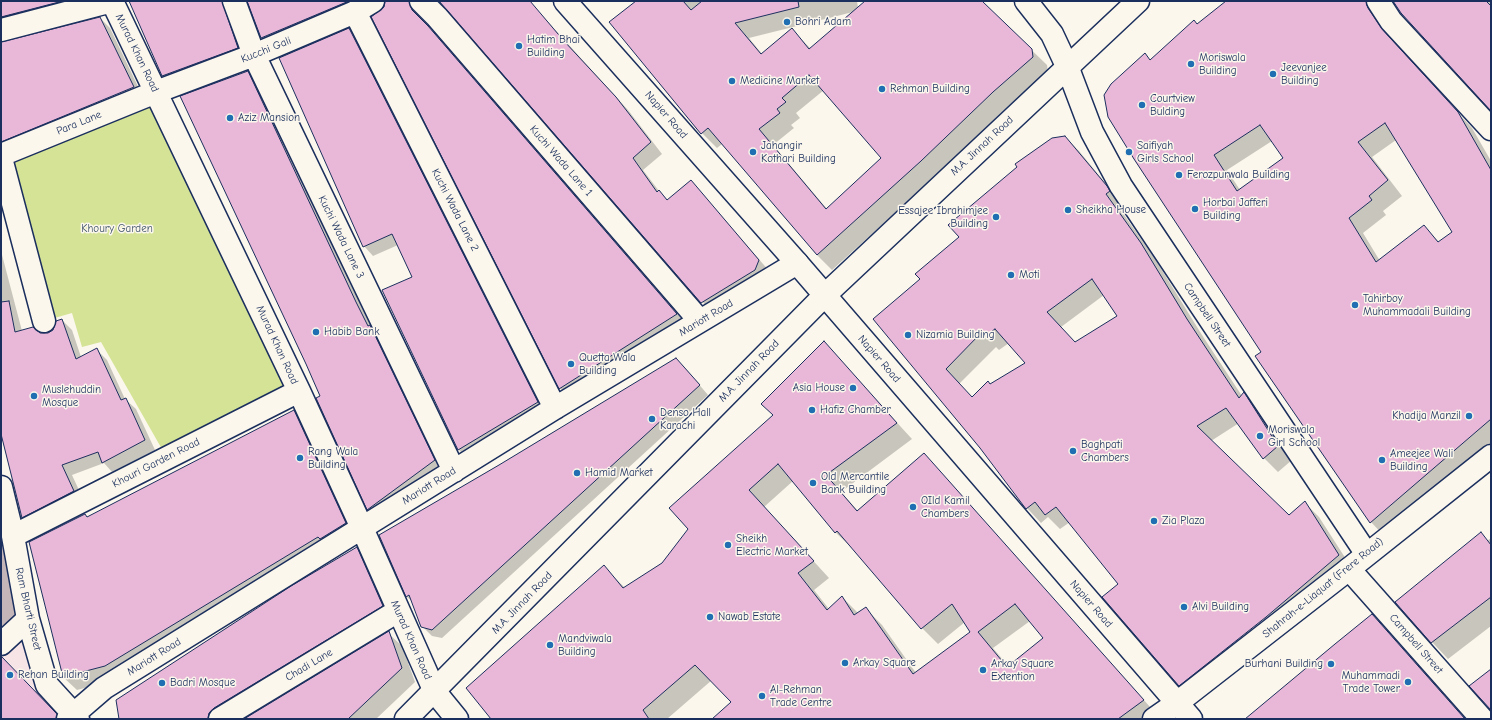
<!DOCTYPE html>
<html>
<head>
<meta charset="utf-8">
<style>
	body { margin:0 }
	#map { position:relative; width:1492px; height:720px; overflow:hidden; background:#fbf7ec; font-family:"Comic Neue",sans-serif }
	canvas { display:block }
	.frame { position:absolute; inset:0; border:2px solid #1b2f5e; pointer-events:none }
</style>
</head>
<body>
<div id="map">
<canvas width="1492" height="720"></canvas>
<div class="frame"></div>
</div>
<script>
const c = document.querySelector('canvas').getContext('2d');
c.lineJoin = 'round';
function fillPath(path, color) { c.fillStyle = color; c.fill(path, 'evenodd'); }
const toPath = rows => new Path2D(rows.map(r => 'M' + r).join(''));
function strokePath(path, color, width, dash) { c.strokeStyle = color; c.lineWidth = width; c.lineCap = dash ? 'butt' : 'round'; c.setLineDash(dash || []); c.stroke(path); }
function label(font, color, halo, rows, align = 'center') {
  c.font = font + ' "Comic Neue",sans-serif'; c.lineWidth = 3; c.setLineDash([]); c.textBaseline = 'middle'; c.strokeStyle = halo; c.fillStyle = color; for (const [text, x, y, turn = 0] of rows) {
    c.save(); c.translate(x, y); c.rotate((+turn || 0) * Math.PI / 180); c.textAlign = isNaN(turn) ? turn : align; if (halo) c.strokeText(text, 0, 0); c.fillText(text, 0, 0); c.restore();
  }
}
const built = toPath([
	[1,488,47,685,78,719,1,719]
]);
const green = toPath([
	[156,92,299,391,167,458,101,342,82,347,72,313,44,321,1,158]
]);
const shadow = toPath([
	[1,1,89,1,1,33],
	[129,1,240,1,249,59,175,87,163,76],
	[248,1,380,1,274,49,262,38],
	[386,1,428,1,420,10,420,17,423,23,439,38,688,325,572,400,560,388,373,17,385,7],
	[438,1,529,1,628,110,662,154,643,170,659,191,668,200,691,181,770,272,713,314,452,13],
	[636,1,857,1,858,8,866,1,981,1,1047,65,1048,73,1007,107,936,176,832,270,817,255,722,144,717,148,702,133],
	[853,12,811,49,792,30,762,54,749,38],
	[824,90,883,158,827,209,773,145,794,128,791,125,800,118,796,113],
	[1229,1,1491,1,1491,109,1396,3,1392,3,1382,23,1395,44,1472,128,1491,161,1491,446,1385,537,1371,522,1262,352,1145,55,1151,61],
	[1396,140,1453,232,1439,242,1424,226,1380,261,1363,233,1386,215,1383,211,1402,196,1372,157],
	[1272,141,1285,159,1240,190,1227,170],
	[100,18,110,28,143,97,1,157,1,43],
	[349,29,358,39,547,412,468,459,459,450,414,277,398,245,373,256,364,246],
	[247,72,260,85,447,473,381,522,368,509,322,397],
	[1065,137,1079,151,1121,202,1123,206,1120,209,1155,259,1202,335,1242,396,1244,394,1258,408,1292,460,1278,472,1264,458,1239,423,1211,441,1289,516,1305,503,1319,517,1353,570,1194,699,1180,685,1120,584,1070,522,1060,529,1048,517,1041,523,1027,508,981,447,875,319,921,279,960,237],
	[1104,295,1118,316,1076,343,1061,327],
	[1009,343,1027,363,990,385,972,398,959,384,996,347,999,350],
	[1,251,22,331,48,334,54,330,62,320,72,330,81,357,97,350,107,360,125,399,136,409,155,450,112,472,104,463,72,475,84,501,32,527,22,517,1,433],
	[824,343,912,439,841,492,858,511,924,454,1159,717,1156,719,713,719,732,702,712,680,667,719,493,719,604,567,625,588,663,564,774,416],
	[793,481,835,532,852,548,853,547,922,628,938,644,965,622,971,632,916,673,882,625,866,609,858,613,842,597,829,609,814,590,829,578,764,507],
	[1030,621,1045,638,1009,667,993,648],
	[685,368,708,395,442,638,432,636,422,626,413,602,407,597,380,535,500,466],
	[294,411,307,425,359,537,118,679,77,690,63,677,85,515,88,518],
	[1,524,21,618,1,636],
	[1491,538,1491,626,1448,659,1432,642,1487,541],
	[357,549,368,560,393,617,225,719,120,719],
	[1372,615,1466,719,1247,719],
	[388,633,402,646,415,682,376,719,246,719]
]);
const building = toPath([
	[1,1,63,1,1,17,1,1],
	[129,1,222,1,238,48,162,76,129,1],
	[247,1,349,1,261,38,247,1],
	[385,1,409,1,412,10,428,26,677,314,559,389,371,17,384,7,385,1],
	[439,1,530,1,564,41,616,97,651,142,633,158,657,192,659,190,667,200,691,180,759,260,755,270,701,303,439,1],
	[636,1,683,1,691,10,702,1,798,1,799,7,735,23,761,54,792,28,809,49,865,1,982,1,1032,49,1033,57,993,92,921,161,817,255,708,128,701,134,609,22,636,1],
	[809,75,881,158,826,209,759,129,780,113,777,109,786,102,782,98,809,75],
	[1226,1,1366,1,1368,8,1382,29,1458,112,1491,170,1491,419,1370,523,1255,356,1261,352,1134,159,1108,117,1104,95,1111,84,1145,53,1150,60,1194,20,1197,24,1226,1],
	[1385,123,1452,232,1438,242,1424,225,1376,262,1349,218,1372,200,1369,196,1388,180,1358,142,1385,123],
	[1260,125,1283,158,1237,191,1214,155,1260,125],
	[1393,1,1486,1,1491,6,1491,111,1401,13,1393,1],
	[100,17,134,87,1,142,1,42,100,17],
	[349,28,538,402,458,450,382,290,412,277,392,234,363,247,279,58,349,28],
	[248,71,356,302,368,326,370,325,435,460,367,510,316,398,320,396,306,364,180,96,248,71],
	[1065,136,1107,186,1110,191,1106,194,1141,243,1187,319,1239,398,1244,392,1278,446,1263,459,1226,408,1197,426,1289,515,1305,501,1339,555,1266,617,1179,686,1102,597,1118,584,1056,507,1045,515,1035,502,1026,509,980,448,873,319,920,279,915,274,959,237,948,225,1017,167,1015,164,1052,138,1065,136],
	[1092,279,1117,316,1075,342,1047,312,1092,279],
	[995,329,1025,363,990,384,988,381,972,397,946,369,981,333,984,337,995,329],
	[9,301,15,332,33,327,40,333,48,333,53,330,56,321,62,319,76,359,97,348,121,400,126,398,145,440,102,463,98,452,62,465,74,491,22,518,1,434,1,302,9,301],
	[824,341,897,423,826,475,857,511,924,453,1144,700,1118,719,712,719,731,702,695,665,643,710,649,719,491,719,466,688,604,565,623,588,662,563,688,529,669,508,773,415,761,404,824,341],
	[778,464,835,533,837,531,921,629,952,604,970,632,913,674,866,607,854,615,842,596,827,610,798,573,814,561,749,490,778,464],
	[1015,604,1043,638,1007,667,978,632,1015,604],
	[676,358,700,385,432,630,421,627,409,595,406,597,379,535,499,465,676,358],
	[294,410,346,523,320,539,318,537,105,666,63,677,29,542,85,514,87,517,294,410],
	[1481,532,1491,545,1491,597,1431,643,1395,602,1481,532],
	[357,547,383,606,214,708,209,713,208,719,119,719,116,700,291,586,357,547],
	[1372,614,1465,719,1245,719,1335,644,1372,614],
	[389,631,402,668,348,719,244,719,389,631],
	[1,656,57,714,56,719,1,719,1,656],
	[1491,669,1491,710,1469,686,1491,669]
]);
const minor = toPath([
	[112,1,299,391,362,528,435,692,457,719],
	[234,1,254,55,454,471],
	[421,1,437,17,700,321],
	[1026,1,1052,34,1067,66,1092,132,1121,186,1366,553],
	[1378,1,1391,21,1491,129],
	[355,12,555,408],
	[1,30,112,1],
	[1,155,156,92,254,55,355,12,373,1],
	[1,158,44,321],
	[1,487,13,536,28,619,47,685,78,719],
	[13,536,299,391],
	[1349,569,1482,719],
	[1,644,28,619],
	[68,719,104,688,555,408,797,263],
	[220,719,398,611]
]);
const major = toPath([
	[565,1,797,263,1191,719],
	[1154,719,1177,703,1349,569,1491,456]
]);
const highway = toPath([
	[406,719,824,296,1138,1]
]);
const markers = [
	[787,22,4,"#1f6fb2"],
	[519,46,4,"#1f6fb2"],
	[1191,64,4,"#1f6fb2"],
	[1273,74,4,"#1f6fb2"],
	[732,81,4,"#1f6fb2"],
	[882,89,4,"#1f6fb2"],
	[1142,105,4,"#1f6fb2"],
	[230,118,4,"#1f6fb2"],
	[753,152,4,"#1f6fb2"],
	[1129,152,4,"#1f6fb2"],
	[1179,175,4,"#1f6fb2"],
	[1195,209,4,"#1f6fb2"],
	[1068,210,4,"#1f6fb2"],
	[996,217,4,"#1f6fb2"],
	[1011,275,4,"#1f6fb2"],
	[1355,305,4,"#1f6fb2"],
	[316,332,4,"#1f6fb2"],
	[908,335,4,"#1f6fb2"],
	[571,364,4,"#1f6fb2"],
	[853,388,4,"#1f6fb2"],
	[34,396,4,"#1f6fb2"],
	[812,410,4,"#1f6fb2"],
	[1469,416,4,"#1f6fb2"],
	[652,419,4,"#1f6fb2"],
	[1260,436,4,"#1f6fb2"],
	[1073,451,4,"#1f6fb2"],
	[300,458,4,"#1f6fb2"],
	[1382,460,4,"#1f6fb2"],
	[577,473,4,"#1f6fb2"],
	[813,483,4,"#1f6fb2"],
	[913,507,4,"#1f6fb2"],
	[1154,521,4,"#1f6fb2"],
	[728,545,4,"#1f6fb2"],
	[1184,607,4,"#1f6fb2"],
	[710,617,4,"#1f6fb2"],
	[550,645,4,"#1f6fb2"],
	[845,663,4,"#1f6fb2"],
	[1331,664,4,"#1f6fb2"],
	[983,670,4,"#1f6fb2"],
	[10,675,4,"#1f6fb2"],
	[1408,682,4,"#1f6fb2"],
	[162,683,4,"#1f6fb2"],
	[762,696,4,"#1f6fb2"]
];
const poiNames = [
	["Bohri Adam",795,22],
	["Hatim Bhai",527,40],
	["Building",527,53],
	["Moriswala",1199,58],
	["Building",1199,71],
	["Jeevanjee",1281,68],
	["Building",1281,81],
	["Medicine Market",740,81],
	["Rehman Building",890,89],
	["Courtview",1150,99],
	["Bulding",1150,112],
	["Aziz Mansion",238,118],
	["Jahangir",761,146],
	["Kothari Building",761,159],
	["Saifiyah",1137,146],
	["Girls School",1137,159],
	["Ferozpurwala Building",1187,175],
	["Horbai Jafferi",1203,203],
	["Building",1203,216],
	["Sheikha House",1076,210],
	["Essajee Ibrahimjee",988,211,"right"],
	["Building",988,224,"right"],
	["Moti",1019,275],
	["Tahirboy",1363,299],
	["Muhammadali Building",1363,312],
	["Habib Bank",324,332],
	["Nizamia Building",916,335],
	["Quetta Wala",579,358],
	["Building",579,371],
	["Asia House",845,388,"right"],
	["Muslehuddin",42,390],
	["Mosque",42,403],
	["Hafiz Chamber",820,410],
	["Denso Hall",660,413],
	["Karachi",660,426],
	["Khadija Manzil",1461,416,"right"],
	["Moriswala",1268,430],
	["Girl School",1268,443],
	["Baghpati",1081,445],
	["Chambers",1081,458],
	["Rang Wala",308,452],
	["Building",308,465],
	["Ameejee Wali",1390,454],
	["Building",1390,467],
	["Hamid Market",585,473],
	["Old Mercantile",821,477],
	["Bank Building",821,490],
	["OIld Kamil",921,501],
	["Chambers",921,514],
	["Zia Plaza",1162,521],
	["Sheikh",736,539],
	["Electric Market",736,552],
	["Alvi Building",1192,607],
	["Nawab Estate",718,617],
	["Mandviwala",558,639],
	["Building",558,652],
	["Arkay Square",853,663],
	["Arkay Square",991,664],
	["Extention",991,677],
	["Burhani Building",1323,664,"right"],
	["Rehan Building",18,675],
	["Muhammadi",1400,676,"right"],
	["Trade Tower",1400,689,"right"],
	["Badri Mosque",170,683],
	["Al-Rehman",770,690],
	["Trade Centre",770,703]
];
const streetNames = [
	["Kucchi Gali",266,50,-22],
	["Murad Khan Road",137,53,64],
	["Napier Road",666,115,49],
	["Para Lane",79,123,-22],
	["M.A. Jinnah Road",982,146,-43],
	["Kuchi Wada Lane 1",561,161,49],
	["Kuchi Wada Lane 2",455,210,63],
	["Kuchi Wada Lane 3",341,237,64],
	["Campbell Street",1207,315,56],
	["Mariott Road",706,318,-31],
	["Murad Khan Road",277,345,65],
	["Napier Road",879,359,49],
	["M.A. Jinnah Road",749,371,-46],
	["Khouri Garden Road",156,463,-27],
	["Mariott Road",429,486,-32],
	["Shahrah-e-Liaquat (Frere Road)",1323,588,-39],
	["M.A. Jinnah Road",522,603,-46],
	["Napier Road",1091,604,49],
	["Ram Bharti Street",28,609,77],
	["Murad Khan Road",411,640,66],
	["Campbell Street",1416,644,49],
	["Mariott Road",154,657,-32],
	["Chadi Lane",309,665,-31]
];
const parkNames = [
	["Khoury Garden",117,229]
];
fillPath(built, '#f6e4e6');
fillPath(green, '#d5e396');
fillPath(shadow, '#0003');
fillPath(building, '#e9b7d7');
strokePath(building, '#1b2f5e', 1);
strokePath(minor, '#1b2f5e', 25);
strokePath(major, '#1b2f5e', 25);
strokePath(highway, '#1b2f5e', 25);
strokePath(minor, '#fbf7ec', 22);
strokePath(major, '#fbf7ec', 22);
strokePath(highway, '#fbf7ec', 22);
for (const [x, y, r, color] of markers) { const dot = new Path2D(); dot.arc(x, y, r, 0, 2 * Math.PI); c.fillStyle = color; c.fill(dot); strokePath(dot, '#fbf7ec', 1.5); }
label('11px', '#1b2f5e', '#fbf7ec', poiNames, 'left');
label('11px', '#1b2f5e', '#fbf7ec', streetNames);
label('11px', '#405369', '#fbf7ec', parkNames);
</script>
</body>
</html>
